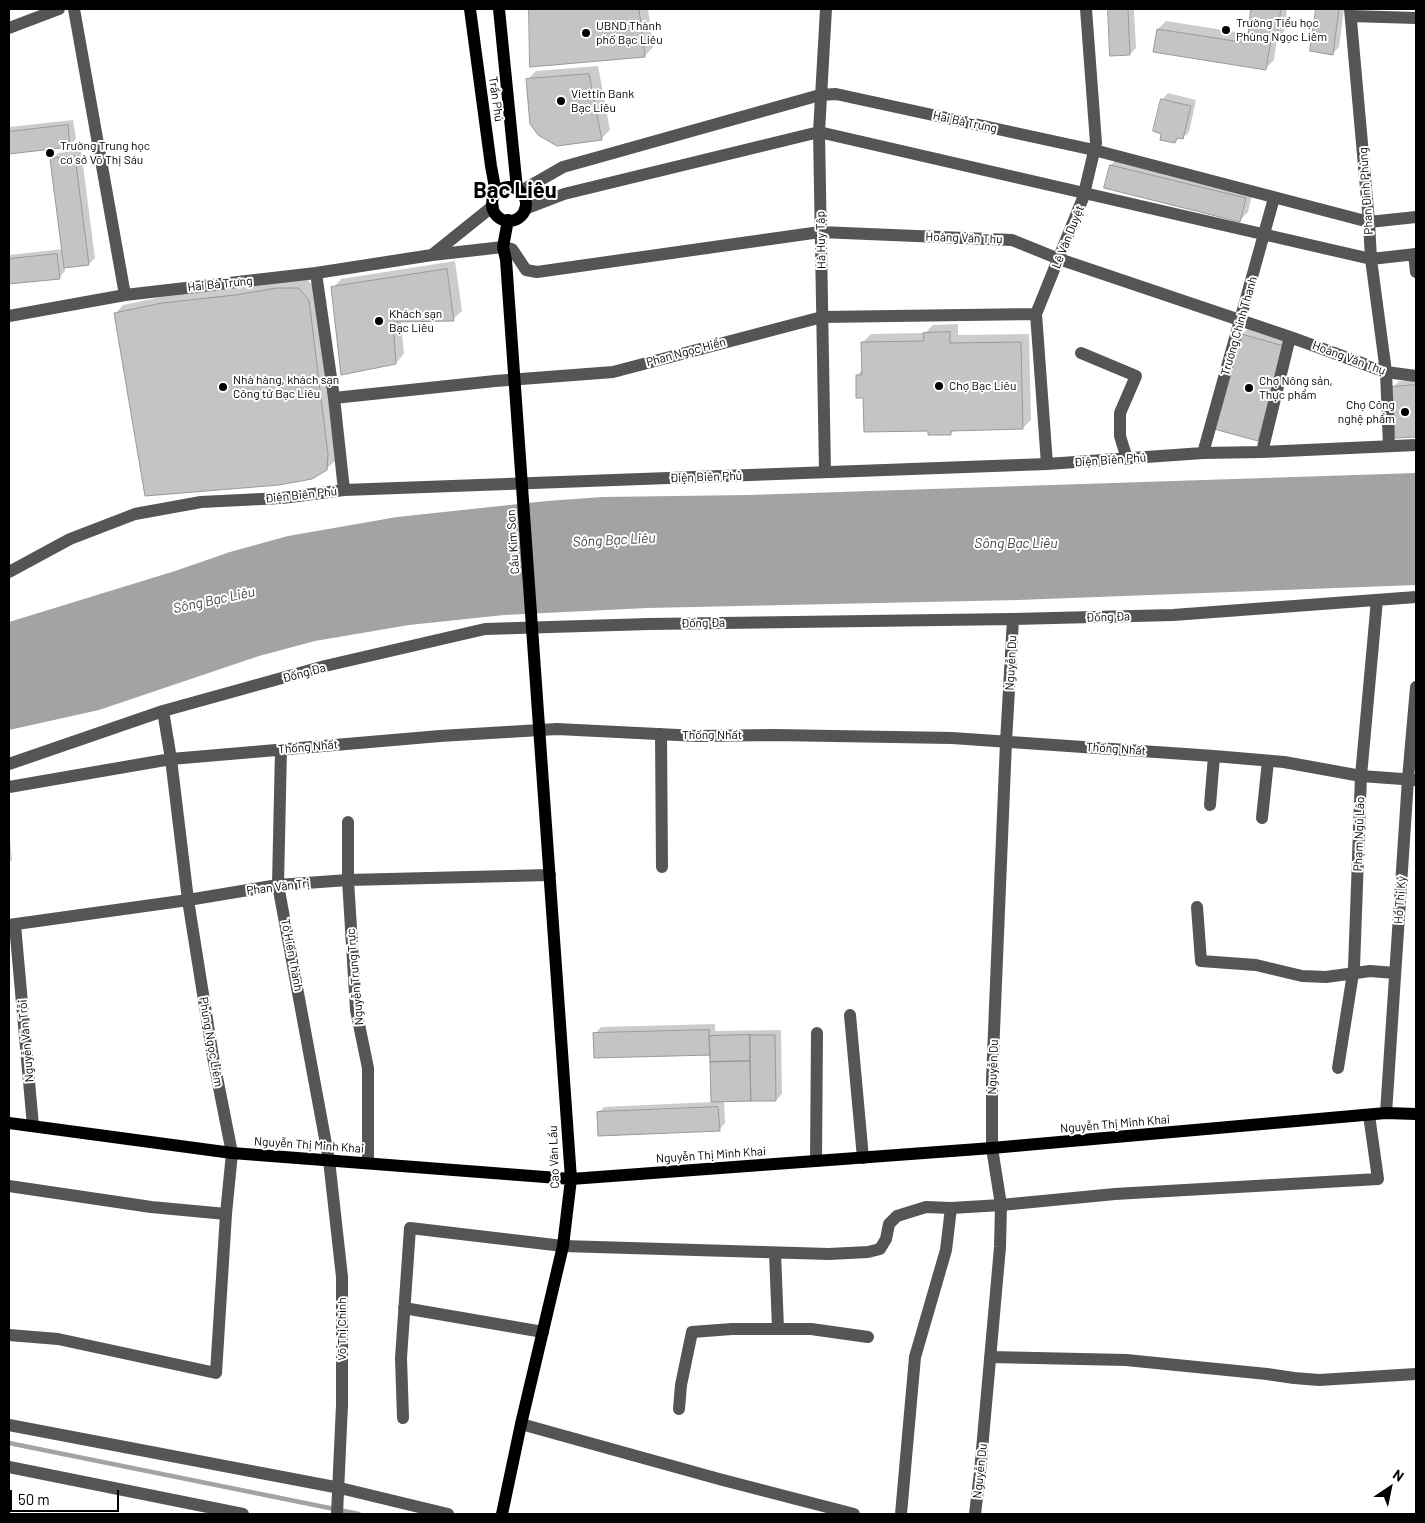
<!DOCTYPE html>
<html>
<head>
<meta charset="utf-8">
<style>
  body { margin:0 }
  #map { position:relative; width:1425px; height:1523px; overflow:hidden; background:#fff; font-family:Barlow,sans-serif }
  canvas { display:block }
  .frame { position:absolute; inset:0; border:10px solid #000; pointer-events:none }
  .north { position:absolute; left:1365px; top:1463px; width:50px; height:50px; -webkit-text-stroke:4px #fff; paint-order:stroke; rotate:34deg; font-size:14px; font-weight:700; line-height:20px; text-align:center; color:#000 }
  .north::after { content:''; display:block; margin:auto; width:18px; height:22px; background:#000; clip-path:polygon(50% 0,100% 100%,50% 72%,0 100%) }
  .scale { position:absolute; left:10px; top:1490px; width:109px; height:22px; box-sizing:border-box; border:2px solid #000; border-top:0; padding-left:6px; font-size:15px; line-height:18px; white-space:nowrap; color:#000; -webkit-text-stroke:4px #fff; paint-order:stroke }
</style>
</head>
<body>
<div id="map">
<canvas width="1425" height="1523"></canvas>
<div class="frame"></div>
<div class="north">N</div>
<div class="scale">50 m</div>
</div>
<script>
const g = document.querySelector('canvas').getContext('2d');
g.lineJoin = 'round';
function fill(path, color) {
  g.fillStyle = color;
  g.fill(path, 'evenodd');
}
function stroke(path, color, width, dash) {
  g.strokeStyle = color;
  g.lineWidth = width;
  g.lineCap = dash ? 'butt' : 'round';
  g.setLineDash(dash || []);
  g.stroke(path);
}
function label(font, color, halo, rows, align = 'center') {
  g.font = font + ' Barlow,sans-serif';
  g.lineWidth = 4;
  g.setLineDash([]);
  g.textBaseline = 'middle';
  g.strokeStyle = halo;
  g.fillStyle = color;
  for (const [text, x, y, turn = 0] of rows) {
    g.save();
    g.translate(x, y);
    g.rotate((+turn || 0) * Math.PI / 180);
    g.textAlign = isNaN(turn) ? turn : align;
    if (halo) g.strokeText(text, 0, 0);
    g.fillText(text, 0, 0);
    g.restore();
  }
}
fill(new Path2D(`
  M1416,473V585L1018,600L647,608L504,615L409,625L315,641L259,656L99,710L9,730V622L175,571L230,552L288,536L397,517L547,501L602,497L749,495Z`), '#a3a3a3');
fill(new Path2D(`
  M530,9H648L653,47L645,56L531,66Z
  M1109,9H1134L1136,48L1130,54L1111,55Z
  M1252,9H1287L1284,32L1277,38L1274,60L1265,69L1155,51L1158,29L1166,21L1248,34Z
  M1317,9H1344L1339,47L1333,53L1312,50Z
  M598,66L610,130L602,138L528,79L536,71Z
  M1168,93L1196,100L1189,132L1183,138L1180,137L1175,142L1162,100Z
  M73,120L76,139L70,145L9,152V127Z
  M81,150L95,258L89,264L65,267V271L59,278L9,283V255L63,249L52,160L58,153Z
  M1119,157L1253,190L1248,212L1240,220L1111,165Z
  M455,261L462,311L453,319L401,321L404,354L396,363L333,288L341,279Z
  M286,280H308L317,291L335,461L326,469L115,314L123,305L171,295L245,288Z
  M958,324V335L1029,334L1031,420L1023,428L955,429L950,434L929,430L864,397L857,375L863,369V342L871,334L925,333L933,325Z
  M1251,326L1292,338L1266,432L1257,440L1242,334Z
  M1416,380V436L1396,437L1393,387L1399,381Z
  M9,830L12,860L9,862Z
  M715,1024V1031L781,1030L782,1094L776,1100H724L725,1123L719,1130L598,1113L604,1107L712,1102L711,1054L595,1034L601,1027Z`), '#0003');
stroke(new Path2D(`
  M9,1443L359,1514`), '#a3a3a3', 4.5);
const building = new Path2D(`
  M529,9H639L645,57L530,67Z
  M1108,9H1128L1130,55L1110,56Z
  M1251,9H1281L1276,41L1271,40L1266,70L1153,52L1157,29L1247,43Z
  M1316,9H1339L1333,55L1310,51Z
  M589,74L602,140L557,146L538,135L530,124L526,79Z
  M1161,99L1191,106L1183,139L1177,138L1175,143L1160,140L1161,134L1153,131Z
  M68,125L70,147L9,154V132Z
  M75,156L89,265L64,268L50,159Z
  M1110,165L1246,198L1240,222L1104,188Z
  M57,254L60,279L9,284V259Z
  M447,269L454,321L393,322L396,364L341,375L331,287Z
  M277,288H299L309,300L328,454L327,470L312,479L279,485L145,496L114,313L162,303L235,295Z
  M950,332V343L1021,342L1023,429L951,431V435H928V431L864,432L863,398H856V375H862L861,342L924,341L923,333Z
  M1241,334L1284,346L1258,441L1214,429Z
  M1416,385V437L1395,438L1392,387Z
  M709,1030L710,1055L594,1058L593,1033Z
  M750,1035H775L776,1101H751Z
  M750,1035V1061L710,1062L709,1036Z
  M750,1061L751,1101L711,1102L710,1062Z
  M718,1107L720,1131L598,1136L597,1112Z`);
fill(building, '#c4c4c4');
stroke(building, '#999', 1);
stroke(new Path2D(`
  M74,9L125,295
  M1350,9L1369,222L1371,259L1386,372L1389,446
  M1351,16L1416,18
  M9,28L59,9
  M521,191L563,167L820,95L836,94L1094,150L1369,222L1416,217
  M525,209L564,194L819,132L1371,259L1416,254
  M1414,254L1416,272
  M432,255L493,206
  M316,273L334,398L344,490
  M9,316L125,295L316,273L432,255L503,247L512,249L526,270L537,272L820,232L1012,240L1059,259L1290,337L1386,372L1416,376
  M1081,353L1136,376L1120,413V436L1127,459
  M334,398L495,381L613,372L822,317L1036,314
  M1262,452L1290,337
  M1203,453L1274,198
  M1047,464L1036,314L1083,198L1096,143L1086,9
  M825,472L819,132L826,9
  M9,572L70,539L135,514L201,502L282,498L344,490L1047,464L1203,453L1262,452L1416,445
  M661,734L662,867
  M281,749L278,885L329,1160L342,1277V1405L337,1514
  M9,764L163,711L325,666L485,629L649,624L1013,619L1173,615L1416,597
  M9,787L171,759L440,736L557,729L698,736L774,735L952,738L1214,756L1284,762L1361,776L1416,780
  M1210,805L1214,756
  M1262,818L1268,761
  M348,822V880L356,1010L368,1068V1162
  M1197,907L1201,961L1256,965L1302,976L1326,977L1370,971L1395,973
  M9,925L188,900L278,885L348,880L550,875
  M15,925L33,1126
  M850,1015L863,1158
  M1338,1068L1354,967L1361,776L1377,600
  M1386,1113L1408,779L1416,687
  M816,1161L817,1033
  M9,1186L151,1207L226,1214
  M775,1253L778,1328
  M404,1308L543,1332
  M9,1335L58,1339L216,1373L226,1214L232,1153L213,1057L188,900L171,759L163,711
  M990,1357L1126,1360L1267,1374L1294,1378L1319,1380L1416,1374
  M679,1409L681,1385L692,1332L732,1329H811L868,1337
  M403,1418L401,1358L410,1228L563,1246L829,1254L868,1252L880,1249L886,1239L889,1224L897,1216L926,1207L951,1208L1001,1205L1115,1194L1378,1179L1369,1115
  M521,1424L719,1479L854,1514
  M9,1425L340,1488L448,1514
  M9,1467L243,1514
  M901,1514L915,1357L946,1250L951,1208
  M975,1514L980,1472L1000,1247L1001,1205L992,1148V1079L1006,742L1013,619`), '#555', 12);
stroke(new Path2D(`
  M470,9L491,166L496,193
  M499,9L517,189
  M492 204a17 17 0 1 1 34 0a17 17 0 1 1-34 0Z
  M9,1123L232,1153L571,1179L992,1148L1386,1113L1416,1114
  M502,1514L521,1424L563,1246L571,1179L506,260L503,247L508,220`), '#000', 12);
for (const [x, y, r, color] of [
  [1226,30,5,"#000"],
  [586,33,5,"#000"],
  [561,101,5,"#000"],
  [50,153,5,"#000"],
  [379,321,5,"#000"],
  [939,386,5,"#000"],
  [223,387,5,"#000"],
  [1249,388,5,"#000"],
  [1405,412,5,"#000"]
]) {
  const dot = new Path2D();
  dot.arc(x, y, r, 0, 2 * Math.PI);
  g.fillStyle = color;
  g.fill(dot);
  stroke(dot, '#fff', 2);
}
label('12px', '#000', '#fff', [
  ["Trường Tiểu học",1236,23],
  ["Phùng Ngọc Liêm",1236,37],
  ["UBND Thành",596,26],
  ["phố Bạc Liêu",596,40],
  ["Viettin Bank",571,94],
  ["Bạc Liêu",571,108],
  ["Trường Trung học",60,146],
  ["cơ sở Võ Thị Sáu",60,160],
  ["Khách sạn",389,314],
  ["Bạc Liêu",389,328],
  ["Nhà hàng, khách sạn",233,380],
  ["Công tử Bạc Liêu",233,394],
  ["Chợ Nông sản,",1259,381],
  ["Thực phẩm",1259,395],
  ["Chợ Bạc Liêu",949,386],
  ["Chợ Công",1395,405,"right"],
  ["nghệ phẩm",1395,419,"right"]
], 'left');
label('12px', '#000', '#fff', [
  ["Trần Phú",496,99,82],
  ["Hai Bà Trưng",965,122,12],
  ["Phan Đình Phùng",1366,191,-94],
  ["Lê Văn Duyệt",1068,237,-68],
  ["Hoàng Văn Thụ",964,238,2],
  ["Hà Huy Tập",821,240,-91],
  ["Hai Bà Trưng",220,284,-6],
  ["Trương Chính Thanh",1239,326,-74],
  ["Phan Ngọc Hiển",686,352,-15],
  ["Hoàng Văn Thụ",1349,358,20],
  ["Điện Biên Phủ",1110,460,-4],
  ["Điện Biên Phủ",706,477,-2],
  ["Điện Biên Phủ",301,495,-6],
  ["Cầu Kim Sơn",513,542,-94],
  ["Đống Đa",1108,617,-2],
  ["Đống Đa",703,623,-1],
  ["Nguyễn Du",1011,663,-87],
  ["Đống Đa",304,673,-15],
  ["Thống Nhất",712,735],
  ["Thống Nhất",308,747,-5],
  ["Thống Nhất",1116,749,4],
  ["Phạm Ngũ Lão",1359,834,-88],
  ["Phan Văn Trị",278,887,-7],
  ["Hồ Thị Kỷ",1400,900,-86],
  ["Tô Hiến Thành",292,955,79],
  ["Nguyễn Trung Trực",355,977,-95],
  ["Nguyễn Văn Trỗi",26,1041,-95],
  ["Phùng Ngọc Liêm",211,1042,80],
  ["Nguyễn Du",993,1067,-88],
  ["Nguyễn Thị Minh Khai",1115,1124,-5],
  ["Nguyễn Thị Minh Khai",309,1145,4],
  ["Nguyễn Thị Minh Khai",711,1155,-4],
  ["Cao Văn Lầu",554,1157,-92],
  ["Võ Thị Chính",342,1329,-90],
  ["Nguyễn Du",980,1471,-84]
]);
label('italic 14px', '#444', '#fff', [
  ["Sông Bạc Liêu",614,540,-3],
  ["Sông Bạc Liêu",1016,543],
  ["Sông Bạc Liêu",214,600,-12]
]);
label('bold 22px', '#000', '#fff', [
  ["Bạc Liêu",515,191]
]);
</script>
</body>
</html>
